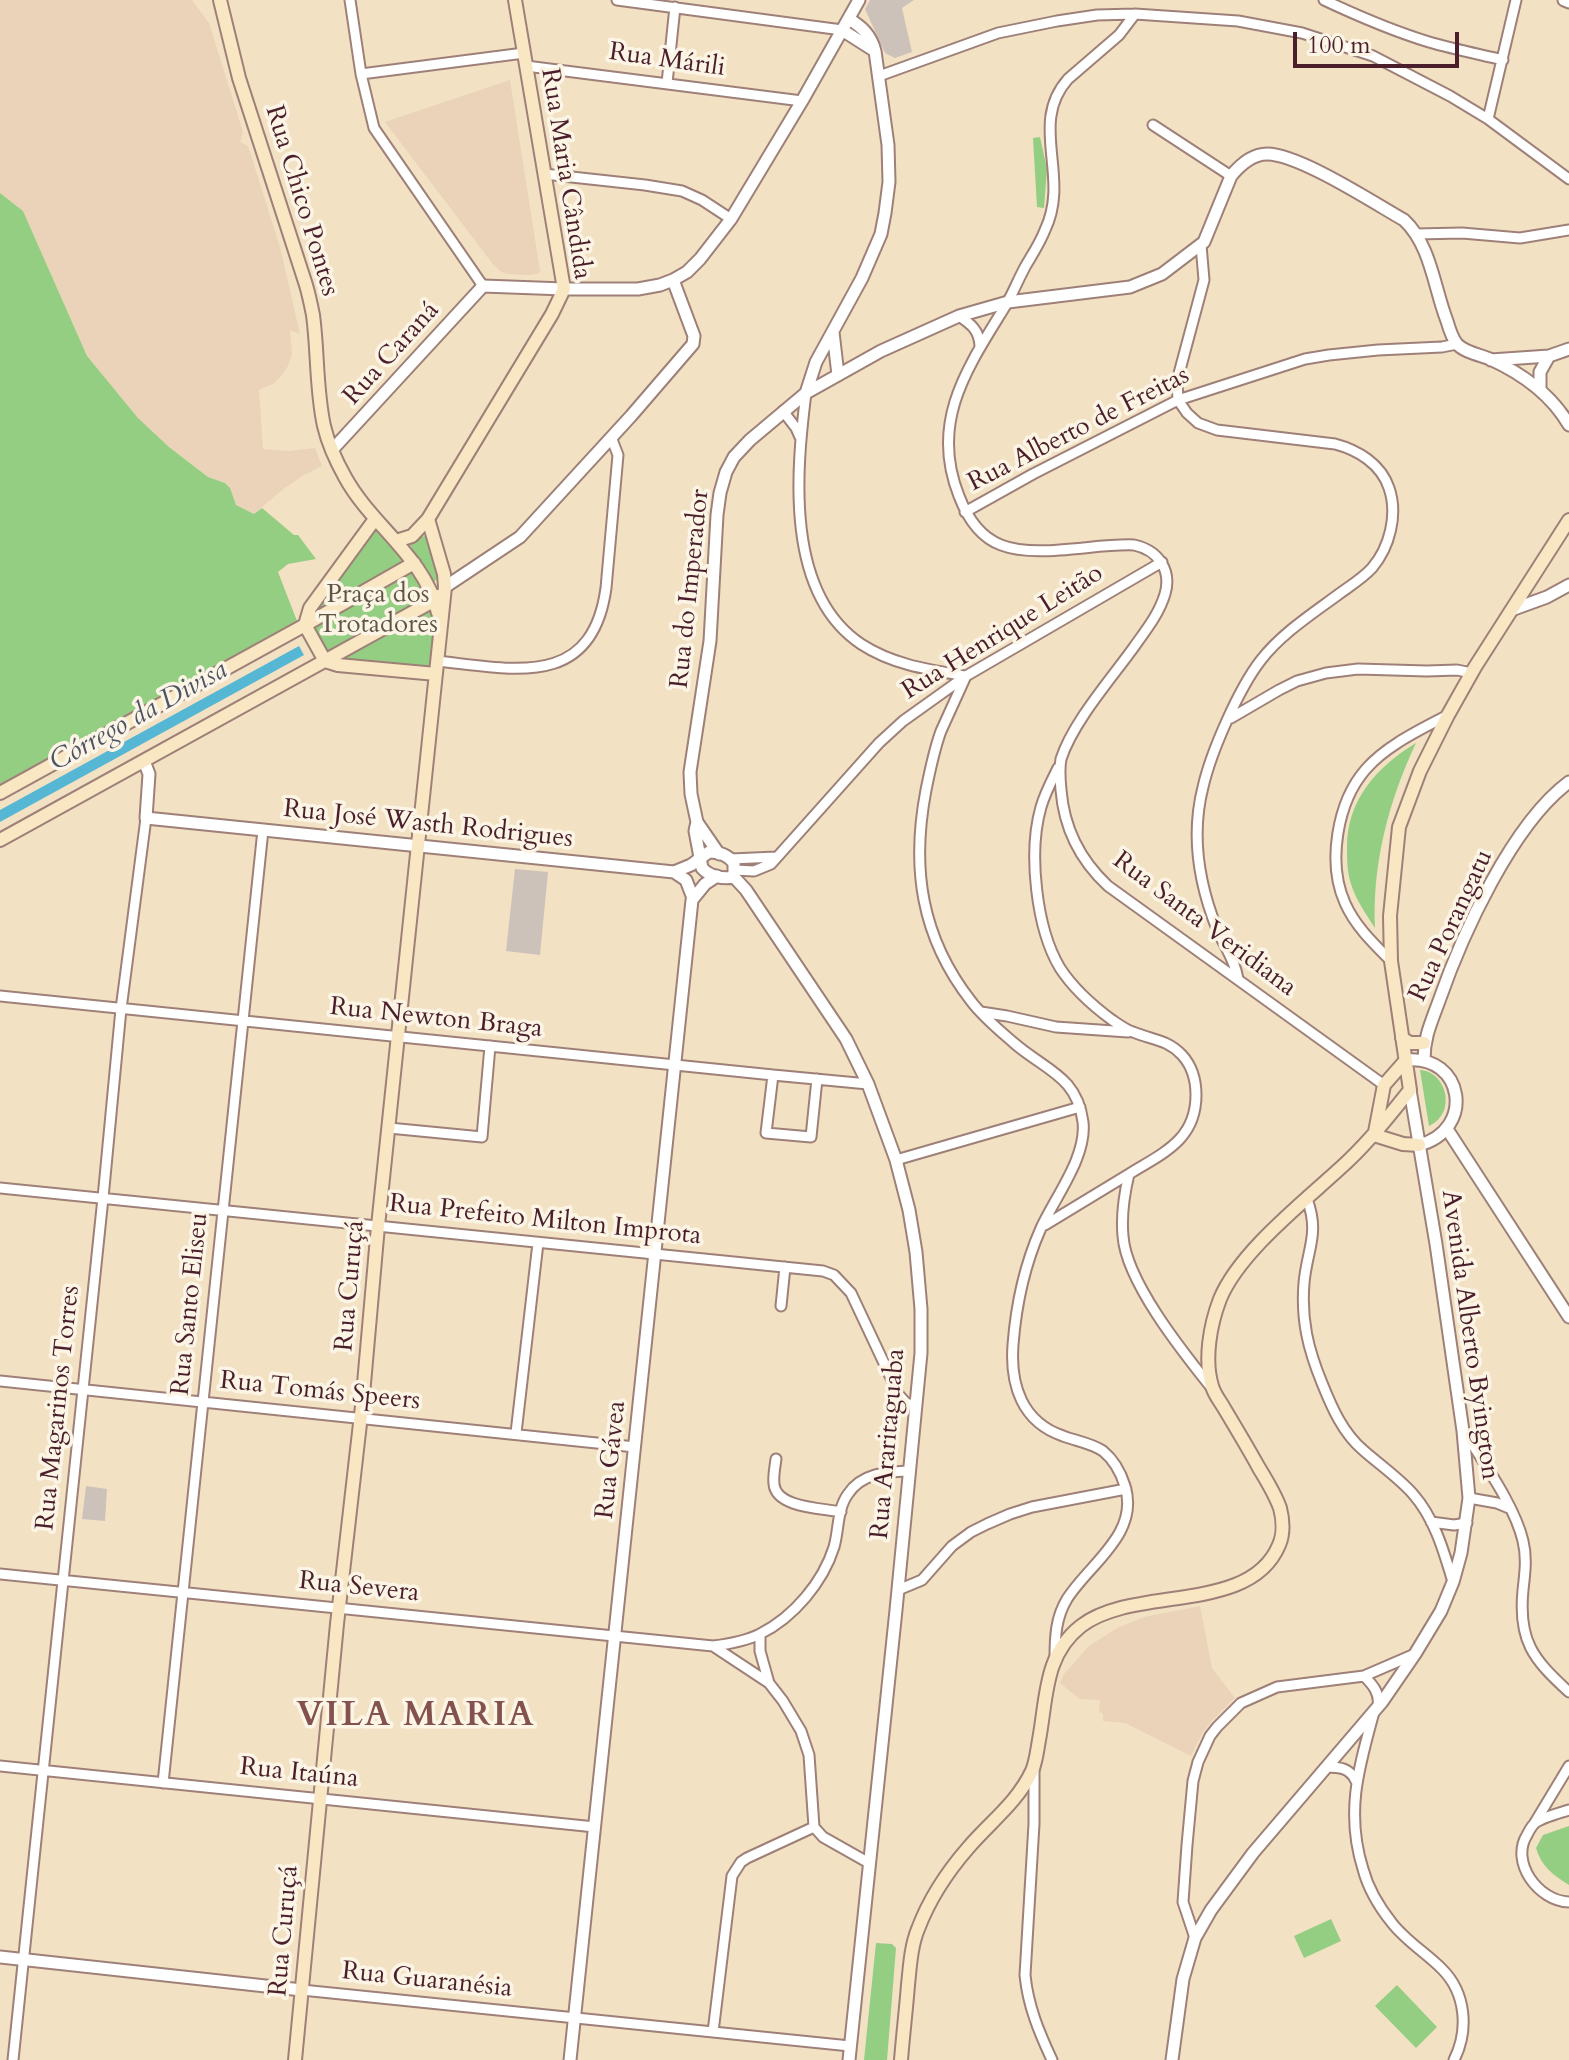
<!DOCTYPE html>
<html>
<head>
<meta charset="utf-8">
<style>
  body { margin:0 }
  #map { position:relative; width:1569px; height:2060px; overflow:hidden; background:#f3e1c4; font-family:Cardo,serif }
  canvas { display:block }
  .scale { position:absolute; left:1293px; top:32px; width:166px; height:36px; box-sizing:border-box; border:4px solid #4a1f2b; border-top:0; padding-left:10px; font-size:24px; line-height:28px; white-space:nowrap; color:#4a1f2b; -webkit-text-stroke:6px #fcf5e5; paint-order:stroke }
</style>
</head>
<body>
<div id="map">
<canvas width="1569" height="2060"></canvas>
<div class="scale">100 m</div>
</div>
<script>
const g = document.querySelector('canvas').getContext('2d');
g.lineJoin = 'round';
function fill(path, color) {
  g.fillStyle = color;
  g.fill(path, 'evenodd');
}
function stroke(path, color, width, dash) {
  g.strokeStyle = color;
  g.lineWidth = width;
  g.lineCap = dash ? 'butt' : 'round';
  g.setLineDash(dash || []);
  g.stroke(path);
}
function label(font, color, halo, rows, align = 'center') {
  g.font = font + ' Cardo,serif';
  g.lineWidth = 7;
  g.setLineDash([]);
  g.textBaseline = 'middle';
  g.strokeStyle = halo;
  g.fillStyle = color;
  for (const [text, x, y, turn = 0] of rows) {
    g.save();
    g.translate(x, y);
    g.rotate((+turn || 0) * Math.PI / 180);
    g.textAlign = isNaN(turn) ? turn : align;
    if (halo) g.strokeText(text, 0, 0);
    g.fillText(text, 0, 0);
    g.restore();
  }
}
fill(new Path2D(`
  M0,0H192L209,23L243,132L240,142L248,146L280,247L300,334L290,330L292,354L288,366L282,375L273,384L259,390L263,449L288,451L315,448L322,466L304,475L282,490L254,514L236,505L225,483L208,477L169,447L138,418L104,377L87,356L23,211L0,193Z
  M510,80L540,271L539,273L531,275L507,274L500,271L492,263L385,122Z
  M1200,1606L1212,1668L1235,1698L1211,1722L1202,1734L1191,1756L1125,1723L1103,1721V1713L1099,1712L1100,1700L1080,1699L1060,1683L1064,1674L1089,1646L1119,1627L1144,1617Z`), '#ead3b8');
fill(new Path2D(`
  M870,0H914L902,8L912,52L895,58L885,53L865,9Z
  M515,869L548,872L540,955L506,951Z
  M86,1486L107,1489L105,1521L82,1519Z`), '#ccc2b9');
fill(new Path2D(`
  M1040,137L1047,169L1044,208L1037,207L1033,138Z
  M0,193L23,211L87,356L138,418L169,447L208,477L225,483L230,488L236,505L254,514L262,508L294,535H298L316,559L288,564L278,572L297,621L0,784Z
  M376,526L399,550L422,585L435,621L430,669L336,660C321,650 310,632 313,615Z
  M425,536L429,538L439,577L434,582L410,545L419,537Z
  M1416,743C1389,800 1372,864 1375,928C1366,914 1356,900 1351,884C1347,872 1347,859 1347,847C1347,799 1378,766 1416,743Z
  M1420,1070C1446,1071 1458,1113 1429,1126Z
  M1569,1826V1885C1553,1875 1541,1866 1536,1848L1543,1835Z
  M1331,1919L1341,1941L1304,1958L1294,1936Z
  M876,1943L892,1944L896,1948L887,2060H864Z
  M1397,1985L1437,2027L1416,2048L1375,2006Z`), '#94ce82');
fill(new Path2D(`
  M299,646L304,655L0,822V810Z`), '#56b7d4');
const minor = new Path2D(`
  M350,0L361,74L374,128L483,286
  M617,0L842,30
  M1324,0C1358,16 1393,31 1429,42C1453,49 1478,54 1503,60
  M1135,14L1119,35L1068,79C1028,124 1071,176 1045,230C1040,243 1032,255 1025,267C1018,280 1013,293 1006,305C968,367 929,421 959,496C967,517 980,537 1001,545C1037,559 1096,543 1134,545C1158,550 1172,570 1165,594C1159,614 1146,630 1134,647C1111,679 1073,722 1061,759C1059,769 1060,780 1061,790C1064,828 1080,860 1108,886L1384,1085
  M526,66L802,101
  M361,74L524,53
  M879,76L998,33L1057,21L1097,15L1135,14L1238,21L1302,33L1373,56L1450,96L1488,119L1569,179
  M667,83L675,7
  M1488,119L1516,0
  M1153,125L1231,176
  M544,174L645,185L682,191L702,200L731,219
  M1416,234L1462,233L1520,238L1569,230
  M1201,245L1204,280L1177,381L1178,400L1187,413L1198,423L1217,430L1335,444C1358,450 1381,464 1389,488C1398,514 1390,547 1372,568C1363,578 1350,586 1339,594C1312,614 1281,634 1261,660C1239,688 1211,752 1203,787C1191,834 1199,884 1217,929C1224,946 1235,960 1238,979
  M959,316C971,324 979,330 980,346
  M806,393C796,472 785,593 861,644C893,665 930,670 966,676C958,694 949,713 941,731C934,750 930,770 926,790C911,868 921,937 971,1001C983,1017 999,1030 1014,1043C1045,1070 1077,1076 1083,1122C1087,1157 1055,1197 1041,1228C1025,1264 1016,1305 1013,1345C1010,1385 1022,1422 1063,1436C1076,1441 1091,1443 1103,1451C1114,1460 1121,1473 1125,1486C1140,1534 1089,1564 1067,1599C1056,1617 1055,1636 1055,1657
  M783,411L796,428L800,437
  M965,512L1033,474L1178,400L1305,359L1329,355L1378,350L1442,347L1457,344
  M437,661C513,669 592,690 606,588L618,455L611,437
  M1231,718L1279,690L1297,681L1326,673L1358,669L1427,671L1457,670L1472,673
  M1058,768C1052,780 1045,793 1041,807C1028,852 1036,928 1060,968C1073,988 1093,1006 1112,1020C1118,1024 1126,1030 1133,1032C1152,1040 1167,1039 1182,1055C1192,1066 1196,1080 1196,1095C1196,1140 1163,1153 1129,1174C1124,1195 1121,1215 1123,1236C1126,1281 1182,1351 1210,1386
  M731,859L776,857
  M735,870L754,871L771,864L879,743L903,721L966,676L1162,562
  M1391,961C1374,944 1355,926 1345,903C1327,863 1337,802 1366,769C1387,745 1420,730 1448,715
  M0,996L773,1075L868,1084
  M981,1012L1007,1016L1056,1027L1128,1032
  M773,1075L766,1133L811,1137L817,1079
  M389,1128L482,1137L490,1046
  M896,1160L1080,1107
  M0,1188L823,1271L834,1275L851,1293L899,1395L907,1404H914
  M1307,1199C1320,1234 1307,1249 1304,1283C1301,1320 1308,1349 1322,1383C1332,1408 1343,1433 1363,1450C1380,1465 1399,1478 1413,1494C1435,1519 1444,1552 1453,1582
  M1045,1225L1129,1174
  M781,1306L785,1267
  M0,1381L635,1447
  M1464,1431C1483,1462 1515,1506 1523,1541C1527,1557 1525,1573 1523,1590C1518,1641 1533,1659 1569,1692
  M516,1433L538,1243
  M776,1459C775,1467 773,1476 774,1484C776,1508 822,1508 841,1512
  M1469,1498L1497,1503L1509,1508
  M1431,1522L1454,1525L1467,1523
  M0,1574L713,1646C729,1644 746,1641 760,1634C794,1617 823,1582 834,1547C839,1530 837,1509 848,1494C862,1473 886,1472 908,1471
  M898,1590L922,1580L952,1546L971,1532L987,1524L1010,1514L1032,1507L1126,1489
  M760,1634V1651L769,1683
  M713,1646L769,1683L783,1701L801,1731L809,1755L814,1827L823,1837L869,1863
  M1364,1676C1373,1685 1380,1693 1378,1706
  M1374,1712C1359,1767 1345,1812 1363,1869C1368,1888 1380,1908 1392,1923C1406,1941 1426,1953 1442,1969C1466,1993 1469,2030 1454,2060
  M0,1766L595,1827
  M1326,1767C1340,1767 1350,1768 1356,1781
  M1034,1769V1824L1025,1975C1028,2006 1039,2032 1052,2060
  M163,1783L263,830
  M1569,1810C1560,1813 1540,1818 1534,1824C1531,1827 1529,1831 1527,1835C1510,1862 1538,1901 1569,1902
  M1534,1824L1569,1766
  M1195,1938L1183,1902L1187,1845L1193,1781L1198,1762L1210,1736L1217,1727L1241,1703L1277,1687L1364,1676L1415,1654
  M302,1990L850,2046
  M713,2032L732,1876L741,1862L747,1858L814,1827
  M13,2060L103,1198L121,1009L146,818`);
const tertiary = new Path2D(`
  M1564,0L1569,2
  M842,30L875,51
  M833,332L838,375
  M1491,360L1549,356L1569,349
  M1540,388V372L1549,356
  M806,393L816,362L862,278L881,234L885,213L889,182L888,145L875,51C871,35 862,27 849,19
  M332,450L483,286L564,289H638L660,285L673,280L687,272L700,259L731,219L802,101L859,0
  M445,587L520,537L631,416L693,344L694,336L673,280
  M1514,609L1547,597L1569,585
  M144,761L149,774L146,818L674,872L691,865L709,852C719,852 728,855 734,863V877
  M697,822L719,854
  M674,872L686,880L693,898
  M734,877C723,879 710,877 702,868L695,831L697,822L691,794L690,772L710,641L717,515L720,493L726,472L734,457L750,440L806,393L881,351L959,316L1008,302L1130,287L1162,274L1204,242L1231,176C1240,165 1252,154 1267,154C1299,154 1374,203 1404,220C1431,245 1434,288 1447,321C1449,328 1452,338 1457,344C1464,352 1480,355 1490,359C1523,374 1551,394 1569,425
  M734,877L746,890L846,1039L868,1084L896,1160L909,1210L916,1252L921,1309V1353L896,1610L849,2060
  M1406,1060C1464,1054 1476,1130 1419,1145
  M1424,1060C1424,1037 1431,1023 1439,1001C1462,935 1512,824 1569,782
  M1447,1129L1569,1317
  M0,1957L302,1990
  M570,2060L692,900L705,884L717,876
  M1172,2060L1183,1979L1195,1938L1211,1910L1253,1853L1382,1702L1415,1654L1441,1611L1453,1582L1461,1553L1469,1498L1463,1431L1436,1244L1410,1090`);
const secondary = new Path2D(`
  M220,0L239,78L306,285C309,295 311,305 313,315C318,352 316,390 324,426C328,443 336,461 345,477C371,525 425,557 438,613
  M375,519L310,608L305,625L325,661L338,665L436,674
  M396,541L412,536L428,519L552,314L564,289L515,0
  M0,793L305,625L414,563
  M0,840L435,600L438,596
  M1402,1038L1410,1043H1424
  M1375,1132L1384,1085L1406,1060
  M1374,1135L1403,1144L1419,1145
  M295,2060L337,1624L362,1406L378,1226L445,587L444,574L428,519
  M901,2060C903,2035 906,2010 908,1985C910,1966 911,1946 918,1929C929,1900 948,1871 968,1848C990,1822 1017,1803 1032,1771C1036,1762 1037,1751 1039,1740C1047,1697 1044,1655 1081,1626C1134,1585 1250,1615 1279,1545C1284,1534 1283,1519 1280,1508C1275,1494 1267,1481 1259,1468C1248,1448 1236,1428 1224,1408C1220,1401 1214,1394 1212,1386C1204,1360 1210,1325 1220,1299C1240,1250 1309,1198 1348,1161C1371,1139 1390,1115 1410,1090L1391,961L1390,916L1399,827L1420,771L1448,715L1475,667L1569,520`);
stroke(minor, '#9e8078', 13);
stroke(tertiary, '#9e8078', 15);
stroke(secondary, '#9e8078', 16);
stroke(minor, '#fff', 9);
stroke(tertiary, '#fff', 11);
stroke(secondary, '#f9e7c3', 12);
label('26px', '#4a1f2b', '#fcf5e5', [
  ["Rua Márili",667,61,8],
  ["Rua Maria Cândida",565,174,81],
  ["Rua Chico Pontes",301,201,73],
  ["Rua Caraná",392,354,-48],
  ["Rua Alberto de Freitas",1079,430,-27],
  ["Rua do Imperador",691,589,-84],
  ["Rua Henrique Leitão",1003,633,-32],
  ["Rua José Wasth Rodrigues",428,825,6],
  ["Rua Santa Veridiana",1204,925,37],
  ["Rua Porangatu",1452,926,-65],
  ["Rua Newton Braga",436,1019,6],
  ["Rua Prefeito Milton Improta",545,1221,6],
  ["Rua Curuçá",351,1286,-85],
  ["Rua Santo Eliseu",191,1304,-84],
  ["Avenida Alberto Byington",1469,1335,82],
  ["Rua Tomás Speers",320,1392,6],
  ["Rua Magarinos Torres",59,1408,-84],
  ["Rua Araritaguaba",889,1444,-85],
  ["Rua Gávea",612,1460,-84],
  ["Rua Severa",359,1588,6],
  ["Rua Itaúna",299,1774,6],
  ["Rua Curuçá",285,1931,-85],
  ["Rua Guaranésia",427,1981,6]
]);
label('26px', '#605445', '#fcf5e5', [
  ["Praça dos",378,596],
  ["Trotadores",378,626]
]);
label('italic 28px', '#4e5466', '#fcf5e5', [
  ["Córrego da Divisa",139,717,-29]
]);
g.letterSpacing = '2px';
label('bold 34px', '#83524e', '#fcf5e5', [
  ["VILA MARIA",416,1717]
]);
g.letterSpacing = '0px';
</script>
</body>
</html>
